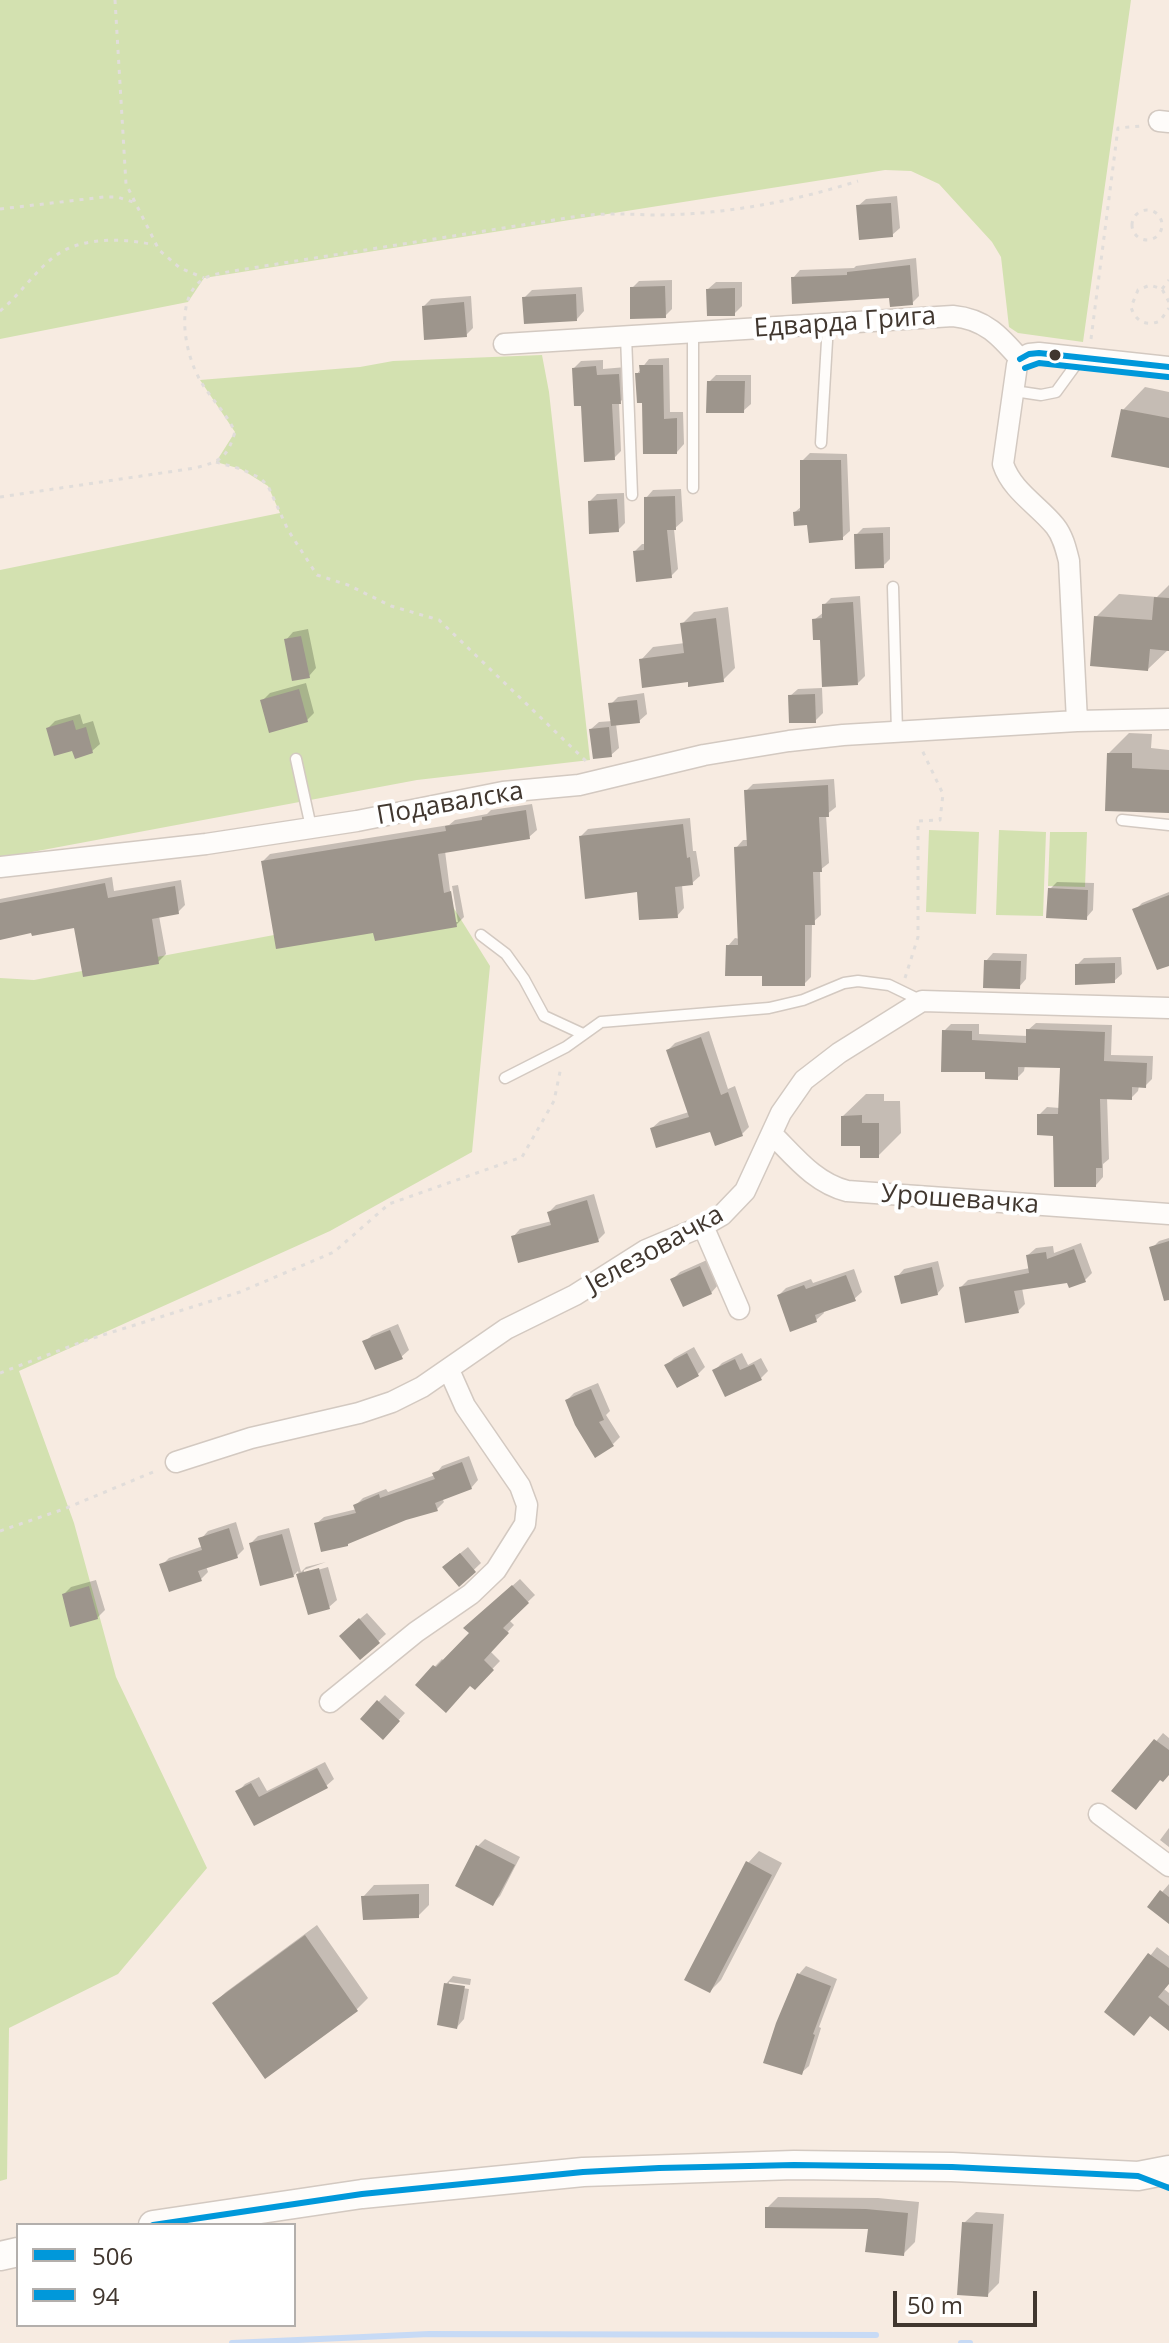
<!DOCTYPE html>
<html>
<head>
<meta charset="utf-8">
<style>
  body { margin:0 }
  #map { position:relative; width:1169px; height:2343px; overflow:hidden; background:#f7ebe1; font-family:"Open Sans",sans-serif }
  canvas { display:block }
  .legend { position:absolute; left:16px; top:2223px; width:280px; height:104px; box-sizing:border-box; background:#fff; border:2px solid #b3afac; margin:0; padding:10px 14px; list-style:none; font-size:24px; color:#41372f }
  .legend li { display:flex; align-items:center; gap:16px; height:40px }
  .legend b { width:40px; border:2px solid #b3afac }
  .scale { position:absolute; left:893px; top:2291px; width:144px; height:36px; box-sizing:border-box; border:4px solid #41372f; border-top:0; padding-left:10px; font-size:24px; line-height:28px; white-space:nowrap; color:#41372f; -webkit-text-stroke:6px #fff; paint-order:stroke }
</style>
</head>
<body>
<div id="map">
<canvas width="1169" height="2343"></canvas>
<ul class="legend">
<li><b style="height:10px;background:#0098da"></b>506</li>
<li><b style="height:10px;background:#0098da"></b>94</li>
</ul>
<div class="scale">50 m</div>
</div>
<script>
const g = document.querySelector('canvas').getContext('2d');
g.lineJoin = 'round';
function fill(path, color) {
  g.fillStyle = color;
  g.fill(path, 'evenodd');
}
function stroke(path, color, width, dash) {
  g.strokeStyle = color;
  g.lineWidth = width;
  g.lineCap = dash ? 'butt' : 'round';
  g.setLineDash(dash || []);
  g.stroke(path);
}
function label(font, color, halo, rows, align = 'center') {
  g.font = font + ' "Open Sans",sans-serif';
  g.lineWidth = 8;
  g.setLineDash([]);
  g.textBaseline = 'middle';
  g.strokeStyle = halo;
  g.fillStyle = color;
  for (const [text, x, y, turn = 0] of rows) {
    g.save();
    g.translate(x, y);
    g.rotate((+turn || 0) * Math.PI / 180);
    g.textAlign = isNaN(turn) ? turn : align;
    if (halo) g.strokeText(text, 0, 0);
    g.fillText(text, 0, 0);
    g.restore();
  }
}
fill(new Path2D(`
  M0,0H1131L1083,342L1018,333L1009,327L1001,257L992,242L939,184L911,171L885,170L204,278L188,302L0,339Z
  M542,355L549,392L590,760L417,780L0,858V570L280,513L268,486L241,469L216,462L235,432L200,380L360,367L393,361Z
  M929,830L979,832L976,914L926,912Z
  M999,830L1046,832L1043,916L996,915Z
  M1050,832H1087L1085,887L1048,886Z
  M450,902L490,966L472,1152L330,1231L19,1371L74,1523L116,1677L207,1868L118,1974L9,2028L7,2179L0,2181V978L34,980Z`), '#d3e1b0');
fill(new Path2D(`
  M897,196L900,228L892,235L858,206L866,199Z
  M916,258L919,296L912,303L891,296L793,278L800,270L854,268L856,266Z
  M672,280V309L665,316L632,288L639,281Z
  M716,282H742V306L734,314L708,289Z
  M582,287L584,311L577,319L524,298L532,290Z
  M471,296L473,328L466,335L424,306L431,299Z
  M669,358L670,412H683L684,444L677,452L644,401L637,374L649,359Z
  M603,360V369L626,367L627,395L619,403L621,451L614,458L583,404L574,368L581,361Z
  M716,375H751V404L743,411L709,382Z
  M1145,387L1169,392V466L1123,410Z
  M810,453L847,454L850,531L842,538L809,523L795,512L802,506V461Z
  M681,489L683,521L674,529L678,569L671,576L635,551L642,544H646V498L653,490Z
  M624,493L625,523L618,530L590,501L597,494Z
  M890,527V559L883,566L856,535L863,528Z
  M1169,585V649L1148,669L1096,617L1119,594L1157,597Z
  M860,596L865,676L858,683L821,638L814,620L824,612V605L831,598Z
  M728,607L735,668L723,680H689L641,660L653,647L685,643L682,624L694,612Z
  M308,629L316,668L309,676L286,640L293,632Z
  M306,683L314,713L307,720L262,701L270,693Z
  M822,688L823,713L815,721L790,696L798,689Z
  M644,693L647,714L639,721L616,724L619,748L611,755L591,729L599,722L613,721L611,704L618,697Z
  M80,714L83,724L93,721L100,744L92,751L73,748L48,728L55,721Z
  M1129,733L1152,734L1151,748L1169,750V812L1109,753Z
  M834,779L836,807L826,815L829,863L820,870L821,915L812,923L811,977L804,984L764,974L728,946L735,938L740,939L736,848L743,840H748L746,791L753,784Z
  M532,804L537,830L529,837L445,851L454,922H458L452,886L458,885L464,917L456,925L263,861L270,854L449,825L455,820L487,814L491,810Z
  M690,818L693,851H696L700,876L692,883L682,885L684,908L677,916L639,890L581,836L588,829Z
  M112,877L114,891L181,880L185,905L178,912L159,916L166,954L158,962L76,926L33,931L0,938V899Z
  M1057,882L1094,883L1093,910L1086,918L1050,889Z
  M1169,892V963L1135,910L1142,903Z
  M993,953L1027,954L1026,979L1019,987L986,961Z
  M1121,957L1122,974L1114,981L1077,965L1084,958Z
  M1036,1023L1112,1025L1111,1055L1153,1056L1152,1079L1145,1086H1139L1138,1091L1131,1098L1107,1097L1109,1159L1103,1164V1177L1096,1185L1039,1115L1047,1107L1060,1108L1062,1066L1025,1065L1024,1071L1017,1078L988,1070L944,1031L951,1024H979V1034L1028,1036V1030Z
  M709,1031L728,1089L735,1086L749,1127L742,1134L711,1129L652,1128L660,1121L689,1112L668,1050L675,1043Z
  M866,1094H884V1101H900L901,1133L878,1156L862,1144L843,1116Z
  M594,1194L605,1233L598,1240L513,1237L520,1229L552,1221L549,1212L556,1205Z
  M1169,1238V1271L1152,1248L1159,1241Z
  M1081,1243L1092,1273L1085,1280L1022,1288L1025,1304L1018,1311L961,1287L968,1280L1030,1268L1028,1255L1036,1248L1053,1246L1054,1253Z
  M707,1260L718,1285L711,1293L673,1279L680,1272Z
  M938,1261L944,1286L937,1294L897,1277L904,1269Z
  M854,1269L862,1292L854,1299L823,1310L824,1313L816,1320L779,1295L786,1288L811,1279L813,1283Z
  M398,1324L409,1350L401,1357L365,1342L372,1335Z
  M694,1347L705,1367L698,1374L667,1365L674,1358Z
  M742,1353L748,1365L761,1358L768,1371L761,1378L715,1370L722,1363Z
  M598,1383L610,1411L606,1415L620,1437L613,1444L567,1400L574,1393Z
  M469,1456L478,1480L471,1488L442,1498L444,1502L437,1509L316,1524L324,1517L357,1509L355,1506L363,1498L386,1489L388,1492L435,1475L442,1466Z
  M236,1522L244,1549L237,1556L206,1566L208,1572L201,1579L162,1565L169,1558L203,1546L201,1539L208,1531Z
  M289,1528L301,1572L306,1567L326,1562L304,1570V1574L328,1567L337,1600L329,1607L309,1613L298,1571L293,1576L251,1543L258,1536Z
  M468,1547L481,1563L459,1584L452,1560Z
  M520,1579L535,1595L509,1620L514,1625L490,1651L500,1661L475,1687L471,1684L417,1685L442,1659L444,1661L472,1633L473,1621Z
  M96,1580L105,1610L97,1618L64,1594L71,1587Z
  M367,1613L386,1634L360,1658L348,1629Z
  M385,1695L405,1713L383,1737L362,1719Z
  M1163,1733L1169,1738V1773L1134,1768Z
  M325,1762L334,1779L326,1786L255,1823L238,1792L245,1784L259,1777L267,1791Z
  M1169,1828V1847L1160,1840Z
  M485,1839L520,1857L500,1896L493,1903L478,1846Z
  M759,1851L782,1863L721,1980L710,1991L748,1863Z
  M429,1884V1905L418,1916L363,1897L374,1885Z
  M1169,1884V1921L1150,1906Z
  M317,1925L368,1998L357,2009L214,2003L226,1992Z
  M1157,1947L1169,1956V1983L1164,1989L1169,1993V2028L1151,2014L1107,2012Z
  M806,1966L837,1979L819,2027L821,2028L809,2066L801,2073L799,1974Z
  M453,1976L471,1979L470,1985L449,1982V1986L469,1989L464,2019L457,2027L446,1984Z
  M778,2197L878,2198L919,2202L915,2242L903,2254L870,2227L767,2208Z
  M976,2212L1004,2214L999,2283L987,2295L964,2223Z`), '#0003');
stroke(new Path2D(`
  M232,2343L429,2334L876,2335
  M961,2343H970`), '#c7daf5', 6);
fill(new Path2D(`
  M891,203L893,237L859,240L856,205Z
  M910,265L913,305L890,307L889,298L792,304L791,277L847,275V272Z
  M665,286L666,318L630,319V287Z
  M735,288V316H707L706,289Z
  M576,294L577,321L524,324L522,297Z
  M464,302L467,337L424,340L422,306Z
  M639,365H663L664,419L677,418V454H643L642,403H637L635,373H640Z
  M596,366L597,375L619,374L621,404H612L615,460L584,462L581,406H574L572,368Z
  M707,381H745L744,413H706Z
  M1121,409L1169,418V468L1111,457Z
  M800,460H841L843,540L809,543L807,525L794,526L793,512L800,511Z
  M675,496L676,530H667L672,578L636,582L633,551L644,550V497Z
  M617,499L619,532L589,534L588,501Z
  M883,533L884,568L855,569L854,534Z
  M1154,597L1169,598V651L1150,649L1148,671L1090,666L1094,616L1152,620Z
  M853,602L858,685L822,687L820,640H813L812,619L822,618V604Z
  M716,618L724,682L688,687V682L642,688L639,659L684,653L680,623Z
  M301,636L310,678L292,681L284,639Z
  M299,689L308,722L269,733L260,700Z
  M815,694L816,723H789L788,695Z
  M637,700L640,723L611,726L608,703Z
  M73,720L76,730L86,727L93,753L75,759L72,751L54,756L46,728Z
  M609,727L612,757L593,759L589,729Z
  M1107,753H1132V768L1169,770V813L1105,811Z
  M828,785L829,817H819L822,872H813L815,925H805V986H762V976H725L726,945H738L734,847L747,846L744,790Z
  M526,810L530,839L438,854L444,893L451,891L457,927L375,941L373,933L276,949L261,861L446,831L445,826L482,820V817Z
  M683,824L687,858L690,857L693,885L675,887L678,918L639,920L637,892L585,899L579,836Z
  M105,883L108,898L175,886L179,914L152,919L159,964L83,977L74,928L32,936L31,933L0,940V903Z
  M1048,888L1088,890L1087,920L1046,918Z
  M1169,895V966L1157,970L1132,909Z
  M984,960L1021,961L1020,989L983,988Z
  M1115,963V983L1075,985V964Z
  M1026,1029L1105,1032L1104,1061L1147,1063L1146,1088L1132,1087V1100L1100,1099L1102,1168H1096V1187H1054L1053,1136L1037,1135V1114H1058L1060,1068L1018,1067V1080L985,1079V1072H941L942,1030L972,1031V1040L1026,1043Z
  M701,1037L721,1095L728,1092L743,1136L715,1146L710,1132L656,1148L650,1128L689,1117L666,1050Z
  M862,1115V1123H879V1158H860V1146H841V1116Z
  M587,1200L599,1242L518,1263L511,1236L551,1225L547,1212Z
  M1169,1241V1300L1164,1301L1149,1247Z
  M1074,1249L1086,1282L1069,1288L1067,1283L1014,1291L1019,1313L965,1323L959,1287L1029,1273L1026,1255L1046,1252L1047,1259Z
  M700,1266L712,1294L683,1307L670,1279Z
  M932,1267L938,1295L901,1304L894,1276Z
  M846,1275L856,1301L815,1315L817,1322L790,1332L777,1295L804,1285L806,1289Z
  M390,1330L403,1359L375,1370L362,1341Z
  M687,1353L699,1376L677,1388L664,1365Z
  M735,1359L740,1370L754,1364L762,1380L725,1397L712,1370Z
  M591,1389L604,1420L599,1422L614,1446L595,1458L575,1425L565,1400Z
  M462,1462L472,1489L435,1503L438,1511L406,1520L348,1544V1546L321,1552L314,1523L356,1513L353,1505L379,1494L380,1498L435,1479L432,1473Z
  M229,1528L238,1558L198,1571L202,1581L169,1592L159,1564L202,1550L198,1538Z
  M282,1534L294,1577L260,1586L249,1543Z
  M460,1553L476,1572L459,1587L442,1567Z
  M319,1568L330,1609L308,1615L296,1574Z
  M512,1585L529,1603L503,1628L509,1633L484,1660L494,1670L475,1690L470,1686L446,1713L415,1685L433,1665L436,1667L469,1633L463,1628Z
  M89,1586L98,1619L70,1627L62,1594Z
  M359,1618L380,1643L360,1660L339,1636Z
  M377,1700L400,1721L383,1740L360,1719Z
  M1154,1739L1169,1750V1775L1163,1782L1160,1780L1136,1810L1111,1791Z
  M317,1768L328,1788L254,1826L235,1791L251,1783L259,1797Z
  M476,1845L515,1865L493,1906L455,1886Z
  M746,1861L772,1875L710,1993L684,1980Z
  M1160,1890L1169,1897V1924L1147,1907Z
  M419,1894V1918L363,1920L361,1896Z
  M305,1935L358,2011L265,2079L212,2003Z
  M1148,1953L1169,1968V1984L1158,1997L1169,2006V2031L1150,2016L1134,2036L1104,2012Z
  M797,1973L831,1986L813,2034L815,2035L802,2075L763,2063L776,2023Z
  M444,1983L465,1986L457,2029L437,2025Z
  M765,2207L866,2209L908,2213L904,2256L865,2252L868,2229L765,2228Z
  M962,2222L993,2224L988,2297L957,2295Z`), '#9d958c');
const lane = new Path2D(`
  M626,336L632,495
  M1014,391L1041,395L1056,392L1080,359
  M821,443L828,324
  M693,488V332
  M893,587L897,732
  M296,759L311,827
  M1122,820L1169,825
  M481,935L506,954L524,979L544,1016L583,1034
  M505,1078L566,1047L601,1022L769,1008L803,1000L844,983L858,981L889,985L922,1001`);
const street = new Path2D(`
  M1159,121L1169,122
  M504,344L953,316C985,319 1000,336 1020,359
  M1020,359L1017,365L1003,464C1012,491 1038,505 1055,526C1063,536 1066,549 1069,561L1077,721
  M1020,359L1029,354L1039,353L1169,367
  M0,867L206,844L357,821L503,792L579,785L704,755L789,741L843,735L1077,721L1169,719
  M772,1134C795,1157 815,1183 847,1191L1169,1214
  M703,1226L739,1309
  M176,1462L251,1438L359,1413L392,1402L422,1387L506,1329L575,1295L646,1250L703,1226L722,1215L745,1191L781,1113L804,1080L839,1053L922,1001L1169,1008
  M330,1702L416,1632L471,1594L496,1570L525,1524L527,1505L520,1486L465,1406L449,1370
  M1099,1814L1169,1866`);
const secondary = new Path2D(`
  M153,2225L362,2194L583,2172L794,2165L952,2167L1138,2176L1169,2170
  M0,2256L18,2252`);
stroke(lane, '#d3c9c1', 13);
stroke(street, '#d3c9c1', 23);
stroke(secondary, '#d3c9c1', 31);
stroke(new Path2D(`
  M115,0L126,184L159,250L180,268L204,278
  M0,209L104,197H117L133,202
  M1132 225a15 15 0 1 1 30 0a15 15 0 1 1-30 0Z
  M1162,289L1169,280
  M1169,302L1162,289L1150,285L1138,290L1131,307C1135,321 1146,327 1160,321L1169,308
  M0,311C21,294 36,269 58,254C83,237 126,238 154,245
  M1091,339L1118,128L1141,126
  M216,462L241,469L260,478L268,486L288,530L317,575L348,585L391,606L439,620L587,762
  M0,497L195,468C221,461 227,458 235,432C226,412 210,398 200,380C185,354 174,300 202,280C210,274 223,273 233,271L579,216C605,213 627,214 652,215C722,215 792,202 858,181
  M905,978L918,937V821L940,820L943,794L922,750
  M0,1373L87,1340L240,1292L334,1252L389,1204L522,1157L554,1101L561,1067
  M0,1531L64,1509L158,1470`), '#e1ddda', 3, [4, 6]);
stroke(lane, '#fefcfa', 10);
stroke(street, '#fefcfa', 20);
stroke(secondary, '#fefcfa', 28);
stroke(new Path2D(`
  M1020,359L1029,354L1039,353L1169,367
  M153,2225L362,2194L583,2172L659,2168L794,2165L952,2167L1138,2176L1169,2188`), '#0098da', 6);
stroke(new Path2D(`
  M1025,368L1039,363L1168,377`), '#0098da', 6);
for (const [x, y, r, color] of [
  [1055,355,7,"#41372f"]
]) {
  const dot = new Path2D();
  dot.arc(x, y, r, 0, 2 * Math.PI);
  g.fillStyle = color;
  g.fill(dot);
  stroke(dot, '#fff', 3);
}
label('26px', '#41372f', '#fff', [
  ["Едварда Грига",845,323,-4],
  ["Подавалска",450,804,-10],
  ["Урошевачка",960,1200,4],
  ["Јелезовачка",655,1250,-29]
]);
</script>
</body>
</html>
